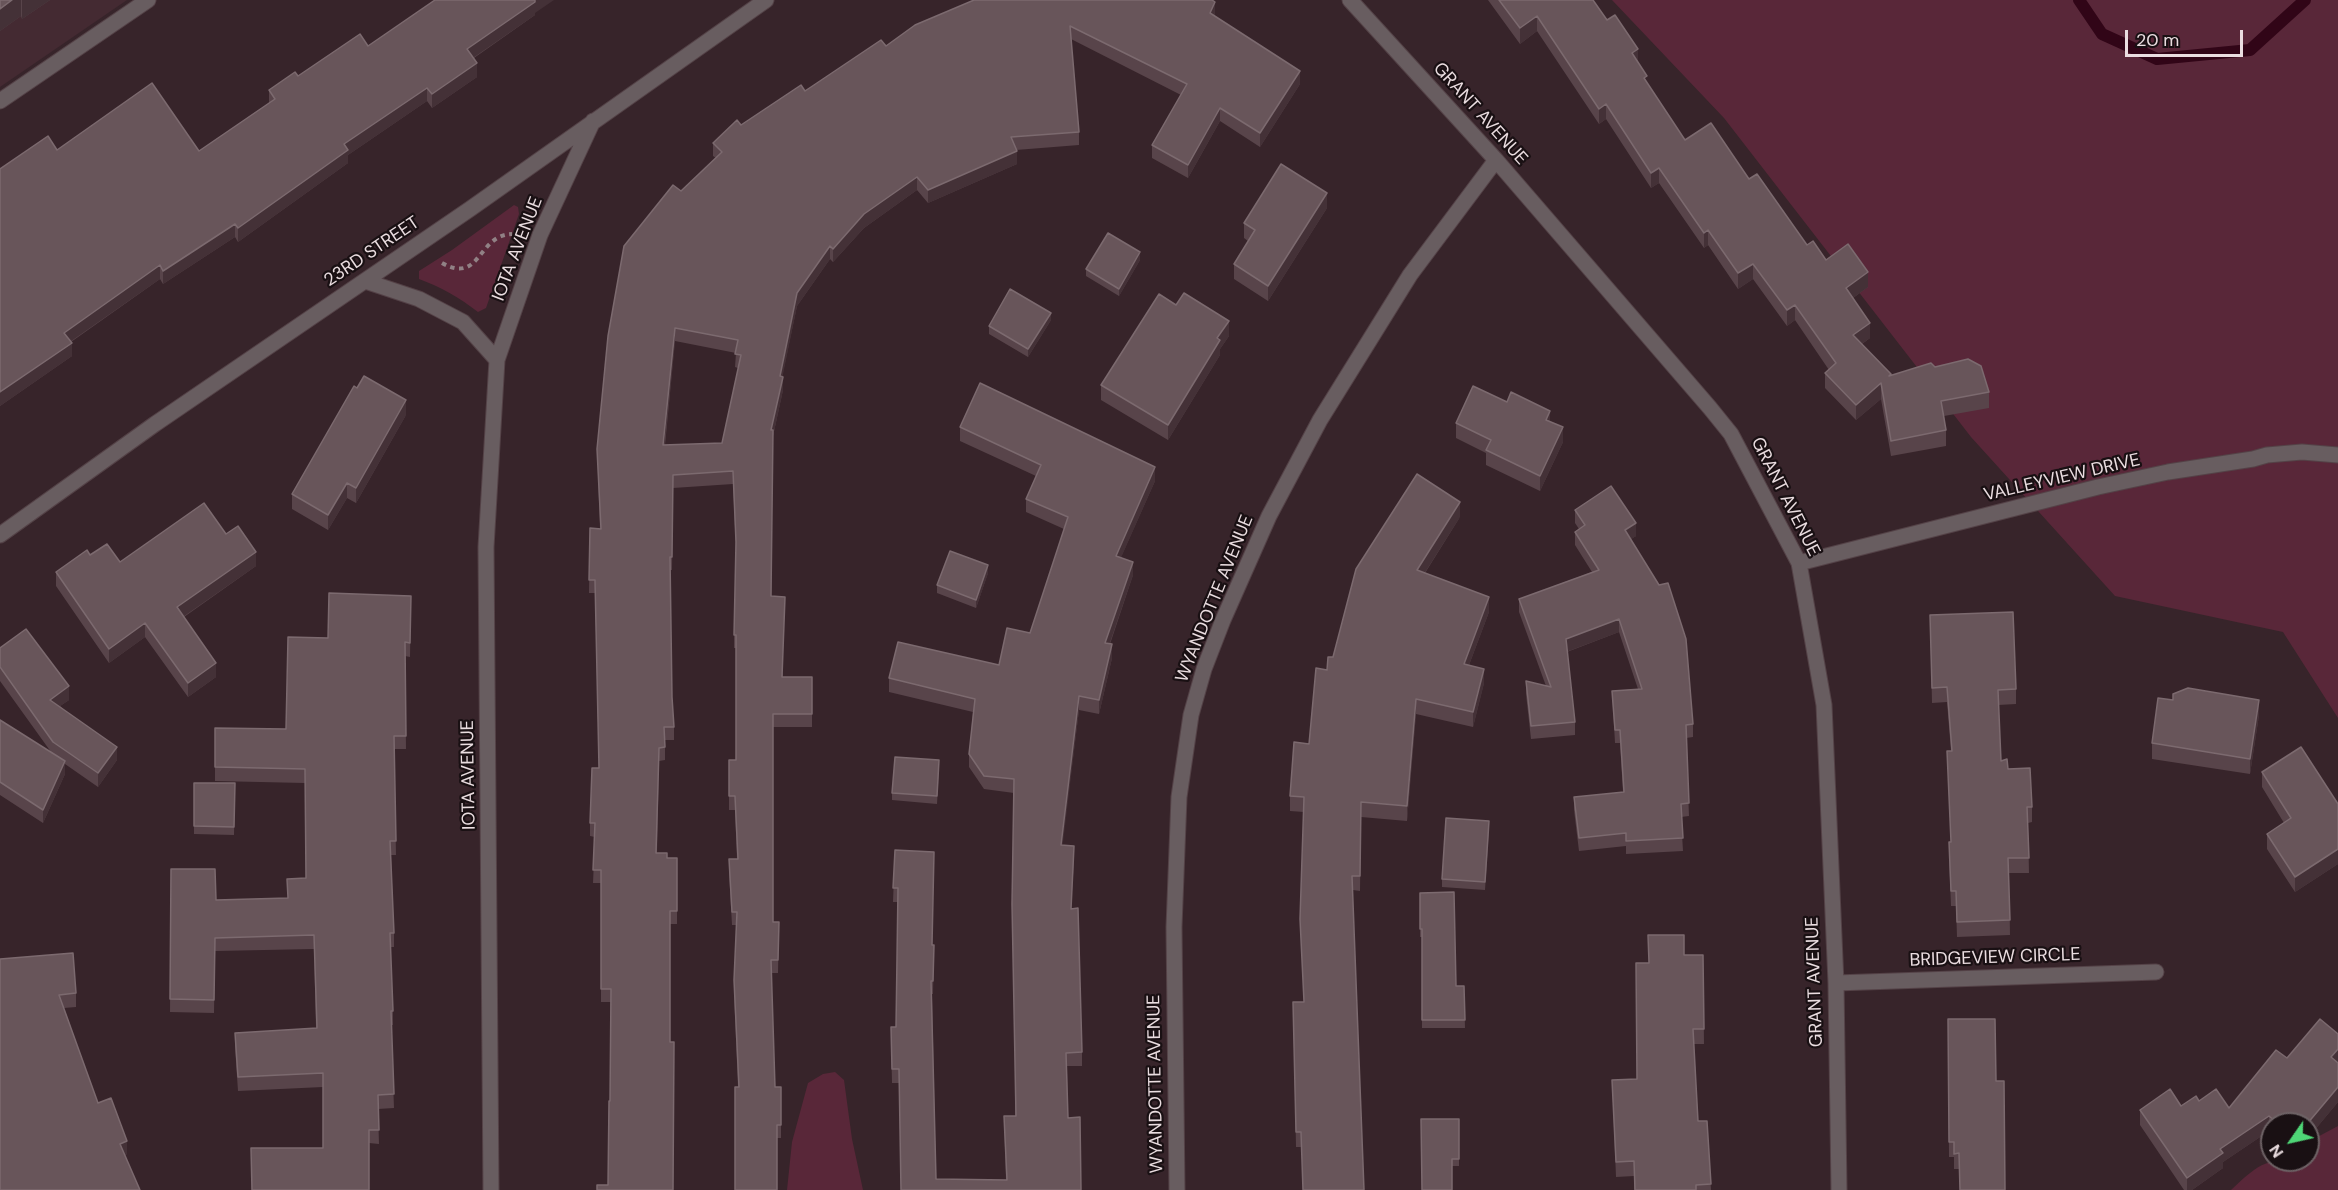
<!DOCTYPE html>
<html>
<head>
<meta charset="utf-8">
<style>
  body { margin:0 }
  #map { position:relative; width:2338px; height:1190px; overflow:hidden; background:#37242a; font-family:"DM Sans",sans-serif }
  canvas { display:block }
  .north { position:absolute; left:2260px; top:1112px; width:60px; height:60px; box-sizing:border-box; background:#191013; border:2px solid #6d6265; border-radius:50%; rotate:236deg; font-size:16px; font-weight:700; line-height:24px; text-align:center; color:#eadde0 }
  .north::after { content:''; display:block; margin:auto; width:21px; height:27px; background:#4ed676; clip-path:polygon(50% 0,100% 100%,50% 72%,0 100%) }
  .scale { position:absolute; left:2125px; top:30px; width:118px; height:27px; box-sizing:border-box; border:3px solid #eadde0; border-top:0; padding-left:8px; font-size:18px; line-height:21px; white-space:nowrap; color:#eadde0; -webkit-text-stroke:4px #191013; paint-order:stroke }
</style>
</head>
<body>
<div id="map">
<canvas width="2338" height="1190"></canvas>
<div class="north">N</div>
<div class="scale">20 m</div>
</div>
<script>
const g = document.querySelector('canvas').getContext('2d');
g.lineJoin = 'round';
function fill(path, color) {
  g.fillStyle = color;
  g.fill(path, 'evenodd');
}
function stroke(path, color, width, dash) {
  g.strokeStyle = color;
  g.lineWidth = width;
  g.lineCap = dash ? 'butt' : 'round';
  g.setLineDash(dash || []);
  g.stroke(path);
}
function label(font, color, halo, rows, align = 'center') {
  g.font = font + ' "DM Sans",sans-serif';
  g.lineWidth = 4.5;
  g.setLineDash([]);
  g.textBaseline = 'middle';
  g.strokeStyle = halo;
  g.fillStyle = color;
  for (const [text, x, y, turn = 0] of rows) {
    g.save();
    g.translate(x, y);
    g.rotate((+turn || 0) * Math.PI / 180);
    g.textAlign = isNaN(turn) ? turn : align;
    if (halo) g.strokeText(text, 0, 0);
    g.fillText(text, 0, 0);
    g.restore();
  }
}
fill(new Path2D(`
  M0,0H127L0,87Z`), '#442a32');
fill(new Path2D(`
  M1612,0H2338V718L2283,632L2115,596L1971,437L1724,118Z
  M514,205L518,207L519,214L486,308L478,312C460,298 441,287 419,279V271L452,250Z
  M835,1072L844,1080L852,1139L863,1190H787L792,1142L808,1083L823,1074Z
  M2338,1126V1190H2231C2263,1160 2265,1160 2308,1160V1142Z`), '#592739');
stroke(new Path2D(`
  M2079,0L2102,34L2157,59L2250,50L2305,0`), '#310517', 12);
const lane = new Path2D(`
  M0,101L148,0`);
const street = new Path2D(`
  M1350,0L1496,160L1710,408L1731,434L1799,563L1824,705L1836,983L1839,1190
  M365,281L419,299L463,322L497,360
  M0,535L155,424L470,209L766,0
  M1799,563L2098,487L2168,472L2253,459L2267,455L2302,452L2338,455
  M1836,983L2156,972
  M491,1190L486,547L497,360L540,235L593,121
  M1177,1190L1174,927L1179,797L1191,715L1204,669L1223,620L1269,516L1320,420L1410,275L1496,160`);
stroke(lane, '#544247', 17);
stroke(street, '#544247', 17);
stroke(new Path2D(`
  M442,263C481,285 477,235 512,234`), '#918185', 4, [4.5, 4.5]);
stroke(lane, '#685d60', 15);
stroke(street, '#685d60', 15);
fill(new Path2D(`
  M0,0H50L22,19L21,16L0,31Z
  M1488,0H1593L1638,62L1647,83L1685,140L1749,179L1807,245L1826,260L1868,287L1853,298L1870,338L1862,344L1891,375L1935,367L1989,392V408L1944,416L1946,430V446L1891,456L1881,399L1856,420L1825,388V373L1829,370L1795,320L1787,326L1753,279L1738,289L1708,245L1704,248L1659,183L1651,188L1606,119L1599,124L1537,31L1520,44Z
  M535,13V15L474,58L477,77L432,108L427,101L348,155V163L238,242L235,237L163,284L160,279L71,342L72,356L0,406V169L57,150L199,151L269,103V90L298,76L368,46Z
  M1215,15V16L1300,84L1260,147L1220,121L1188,178L1152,158V145L1181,95L1071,39L1079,132V145L1016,150L1017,164L928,203L917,190L864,228L833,262L830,259L797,306L782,377L783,390L773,436L771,596L783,677H812V727H773V922H779L778,973H771L775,1087H781V1138H777L738,1087L734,993L737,925H732L729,872V859H737L735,810H729V760H736V648H734V635L736,551L733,484L673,488L672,570H670L672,697L674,727V740H665V760L659,761L657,853L667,858H677V924H670L608,1185L610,1101L611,1002H601V883H593L595,837L590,836V823L599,768L595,593H589L590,528L600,529L597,449L681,191L716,158L713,156V143L741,125L886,46L915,25ZM675,341L736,353L735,367L738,368L722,443L665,445Z
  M1327,208L1268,301L1234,279V264L1248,241L1244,238V223Z
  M1140,260L1119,296L1086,276V269Z
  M1176,305L1229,336L1220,349V355L1168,440L1101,400V385Z
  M1051,320L1028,357L989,334V326Z
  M1507,402L1550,421L1563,442L1540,491L1486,465V453L1456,438V423Z
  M406,415L356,503L347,498L328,530L292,509V494Z
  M960,427L1155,481L1121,557L1133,575L1110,644L1112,658L1099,714L1079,710L1062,845L1074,859L1071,909L1082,1052V1066H1067L1068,1118L1081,1190H901L899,1083H892L891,1041V1027H896L898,902H893L895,850L932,945H934L933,994H932L936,1179L1006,1180L1004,1116H1015L1014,793L984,789L969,767V754L973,712L889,692V678L999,665L1030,633L1064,529L1026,512V499L1036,476L960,441Z
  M1575,510L1636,536L1631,539L1693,724V737L1686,738L1689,816L1681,817L1683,851L1626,854V846L1579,851L1574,810V797L1623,792L1620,743H1615L1612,691L1638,689L1619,632L1567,652L1575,722V735L1531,739L1526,694V681L1546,686L1519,612V599L1592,572L1575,545V532L1579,529L1575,523Z
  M1460,517L1425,573L1489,612L1469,665L1484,683L1473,727L1416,714L1407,821L1361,817L1360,891L1353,890L1301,1147H1296L1293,1002H1304L1300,919L1304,812L1290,811V796L1309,744L1327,670Z
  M226,534L256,566L184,617L216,677L188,697L145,637L109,663L56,586V572L90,555L120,562Z
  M988,573L976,608L937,593V585Z
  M411,596L410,657L405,656L406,749H394L396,855H391L394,933V947H390L393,1011V1025H391L394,1108L378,1109L379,1144L369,1143L323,1148V1087L238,1091L235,1047V1033L316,1028L314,949L215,951L214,1013L170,1012L171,869L216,900L287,898L306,878L305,783L215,781V728L286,729L328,638Z
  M1930,615L2016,689V704L1998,705L2001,761L2008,769L2032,807V822L2028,823L2029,873H2009L2010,935L1957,937L1956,906H1951L1949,857V842H1951L1947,751H1951L1947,702L1932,703Z
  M0,648L69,700L60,706L117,760L98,787L65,764V774L43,823L0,795V720L51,752L0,681Z
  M2259,715L2250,774L2152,759V743Z
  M939,768L937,804L892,800V793Z
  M2262,772L2338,804V864L2295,892L2267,849V834L2284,823L2262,787Z
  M194,783H235L234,835L194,834Z
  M1489,829L1485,890L1442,887V879Z
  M1420,893L1456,986H1464L1465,1028H1422V937H1420Z
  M1684,955H1703L1704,1044H1694L1698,1121H1707L1711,1190H1634V1176L1616,1177L1612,1080L1637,1079L1648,963Z
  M0,959L76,993V1007L64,1008L98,1103L127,1154L125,1155Z
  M1948,1019H1995L1959,1169H1954V1157H1949Z
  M2338,1034V1102L2308,1138V1124H2272V1134L2269,1131L2223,1162V1168L2192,1190H2184L2140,1125V1110L2181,1106L2199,1101L2229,1108L2287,1058Z
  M1459,1119V1166H1452L1422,1190Z`), '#58444a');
fill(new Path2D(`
  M12,0H21V16L0,31V9Z
  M22,0H50L22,19Z
  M534,0H554L535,13V15L467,62V49Z
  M1215,2V15L1210,26V13Z
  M1537,16V31L1520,44V28Z
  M1638,49V64L1632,53Z
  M477,63V77L432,108V94Z
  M1300,71V84L1260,147V133Z
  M427,88V101L348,155V163L238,242V228L344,144Z
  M1606,104V119L1599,124V109Z
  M1220,108V121L1188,178V165Z
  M1017,151V164L928,203V190Z
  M1659,168V183L1651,188V173Z
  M917,177V190L864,228L833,262V249L864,214Z
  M1327,193V208L1268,301V286Z
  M235,224V237L163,284V271Z
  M1708,230V245L1704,248V233Z
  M830,246V259L797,306L780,389V376L797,293Z
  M1140,252V260L1119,296V289Z
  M1753,264V279L1738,289V273Z
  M160,265V279L64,346V333Z
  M1868,272V287L1846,303V288Z
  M1795,305V320L1787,326V310Z
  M1051,313V320L1028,357V349Z
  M1229,321V336L1220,349V355L1168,440V425L1217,338Z
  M1870,323V338L1853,350V335Z
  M675,328V341L663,458V445Z
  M72,343V356L0,406V392Z
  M783,377V390L773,436L771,430Z
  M1881,383V399L1856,420V405Z
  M406,400V415L356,503V488Z
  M1550,411V426L1546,420Z
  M1563,427V442L1540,491V476Z
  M1155,467V481L1116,569V556Z
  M347,483V498L328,530V515Z
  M1460,502V517L1417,585V570Z
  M1636,523V536L1625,543V530Z
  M256,552V566L177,621V607Z
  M1133,562V575L1105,657V643Z
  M988,565V573L976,608V600Z
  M1489,597V612L1464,678V664Z
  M1619,619V632L1566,652V639Z
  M145,623V637L109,663V649Z
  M1112,644V658L1099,714V700Z
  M216,663V677L188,697V683Z
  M1484,669V683L1473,727V712Z
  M69,686V700L50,713V700Z
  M1079,696V710L1061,859V845Z
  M1416,699V714L1407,821V806Z
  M2259,700V715L2250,774V759Z
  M117,747V760L98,787V773Z
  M65,761V774L43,823V810Z
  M2338,849V864L2295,892V877Z
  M2338,1049V1064L2331,1057Z
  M2338,1087V1102L2308,1138L2307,1124Z
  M2269,1116V1131L2223,1162V1168L2192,1190H2187V1178L2220,1149Z
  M127,1141V1154L120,1157V1144Z`), '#443137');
const building = new Path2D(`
  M0,0H12L0,9Z
  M435,0H535V2L467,49L477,63L432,94L427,88L344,144L348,150L238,228L235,224L163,271L160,265L64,333L72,343L0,392V169L48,136L57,150L152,83L199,151L275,99L269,90L295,72L298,76L360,34L368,46Z
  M974,0H1212L1215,2L1210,13L1300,71L1260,133L1220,108L1188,165L1152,145L1187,84L1070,26L1079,132L1011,137L1017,151L928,190L917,177L864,214L833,249L830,246L797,293L780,376L783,377L771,430H773L771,596L785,597L782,677H812V714H773V922H779L778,960H771L775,1087H781V1125H777V1190H735V1087H739L734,980L737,912H732L729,859H738L735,796H729V760H736V635H734L736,542L733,471L673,475L672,557H670L672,697L674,727H664L665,747L659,748L656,853H667V858H677V911H670V1042H674L673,1190H597V1185H608L609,1101H610L611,989H601V870H593L595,823H590L592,768H599L595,580H589L590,528L601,529L597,449L608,336L624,246L673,185L681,191L722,152L713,143L737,120L741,125L801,85L805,91L881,40L886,46L915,25ZM675,328L738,340L735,354L741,355L722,443L663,445Z
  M1499,0H1593L1607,20L1615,15L1638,49L1632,53L1647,76L1644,78L1685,140L1711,123L1749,179L1757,174L1807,245L1813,241L1826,260L1848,244L1868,272L1846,288L1870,323L1853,335L1891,374L1889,376L1931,363L1935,367L1968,359L1981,366L1989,392L1941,401L1946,430L1891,441L1881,383L1856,405L1825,373L1836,363L1795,305L1787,310L1753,264L1738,273L1708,230L1704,233L1659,168L1651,173L1606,104L1599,109L1537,16L1520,28Z
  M1281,164L1327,193L1268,286L1234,264L1255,230L1244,223Z
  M1108,233L1140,252L1119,289L1086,269Z
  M1010,289L1051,313L1028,349L989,326Z
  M1184,293L1229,321L1217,338L1220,340L1168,425L1101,385L1159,294L1176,305Z
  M364,376L406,400L356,488L347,483L328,515L292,494L354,386L357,388Z
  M980,383L1155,467L1116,556L1133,562L1105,643L1112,644L1099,700L1079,696L1061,845L1074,846L1071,909L1078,908L1082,1052L1066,1053L1068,1118L1080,1117L1081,1190H901L899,1069H892L891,1027H896L898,888H893L895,850L934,852L932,945H934L933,981H931L936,1179L1007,1180L1004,1116H1016L1012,904L1014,779L984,776L969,754L975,699L889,678L898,642L999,665L1007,628L1030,633L1068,517L1026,499L1041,465L960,427Z
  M1473,386L1507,402L1511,392L1550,411L1546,420L1563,427L1540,476L1486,450L1491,440L1456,423Z
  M1417,474L1460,502L1417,570L1489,597L1464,664L1484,669L1473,712L1416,699L1407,806L1361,802L1360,876H1352L1364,1190H1303L1301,1132H1296L1293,1002H1304L1300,919L1304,797L1290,796L1294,742L1309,744L1316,668L1327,670L1328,657H1333L1356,569Z
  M1611,486L1636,523L1625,530L1659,585L1668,583L1686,639L1693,724L1686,725L1689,803L1681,804L1683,838L1626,841V833L1579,838L1574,797L1624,792L1620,730H1615L1612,691L1642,689L1619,619L1566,639L1575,722L1531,726L1526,681L1551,687L1519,599L1599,570L1575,532L1585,525L1575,510Z
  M204,503L226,534L238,526L256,552L177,607L216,663L188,683L145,623L109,649L56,572L87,550L90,555L107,544L120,562Z
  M950,551L988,565L976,600L937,585Z
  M329,593L411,596L410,643L405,642L406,736H394L396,841H390L394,933H390L393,1011H391L394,1094L378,1095L379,1130H369V1190H252L251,1148H323V1073L238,1077L235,1033L317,1028L314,935L215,938L214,1000L170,999L171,869H215L216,900L288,898L287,879L306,878L305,769L215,767V728L286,729L288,637L328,638Z
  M2013,612L2016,689L1998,690L2001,761L2007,759L2008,769L2030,768L2032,807H2027L2029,858H2008L2010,920L1957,922L1956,891H1951L1949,842H1951L1947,751H1952L1947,687L1932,688L1930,615Z
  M26,629L69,686L50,700L117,747L98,773L53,742L0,667V648Z
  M2188,688L2259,700L2250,759L2152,743L2158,698L2173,700V694Z
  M0,720L65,761L43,810L0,782Z
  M2301,747L2338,804V849L2295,877L2267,834L2291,818L2262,772Z
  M895,757L939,760L937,796L892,793Z
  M194,783H235L234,827L194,826Z
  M1446,818L1489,821L1485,882L1442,879Z
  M1454,892L1456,986H1464L1465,1020H1422V929H1420V893Z
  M1648,935H1684V955H1703L1704,1029H1693L1698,1121H1707L1711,1184L1696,1185V1190H1635L1634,1161L1616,1162L1612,1080L1637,1079L1636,963H1649Z
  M73,953L76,993L59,995L98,1103L111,1098L127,1141L120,1144L140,1190H0V959Z
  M1948,1019H1995L1996,1081H2004L2005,1190H1960L1959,1153L1954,1154V1142H1949Z
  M2320,1019L2338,1034V1049L2331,1057L2338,1063V1087L2307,1124H2278L2269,1116L2220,1149L2223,1153L2187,1178L2140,1110L2170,1089L2181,1106L2196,1096L2199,1101L2216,1089L2229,1108L2276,1050L2287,1058Z
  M1421,1119H1459V1159H1452V1190H1422Z`);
fill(building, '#68555a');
stroke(building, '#7c6a6f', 1.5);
label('18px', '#eadde0', '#191013', [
  ["GRANT AVENUE",1480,114,48],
  ["IOTA AVENUE",518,249,-69],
  ["23RD STREET",372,252,-34],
  ["VALLEYVIEW DRIVE",2062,478,-13],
  ["GRANT AVENUE",1785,497,63],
  ["WYANDOTTE AVENUE",1215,599,-68],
  ["IOTA AVENUE",469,775,-91],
  ["BRIDGEVIEW CIRCLE",1995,958,-2],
  ["GRANT AVENUE",1815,982,-92],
  ["WYANDOTTE AVENUE",1156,1084,-91]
]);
</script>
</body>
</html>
